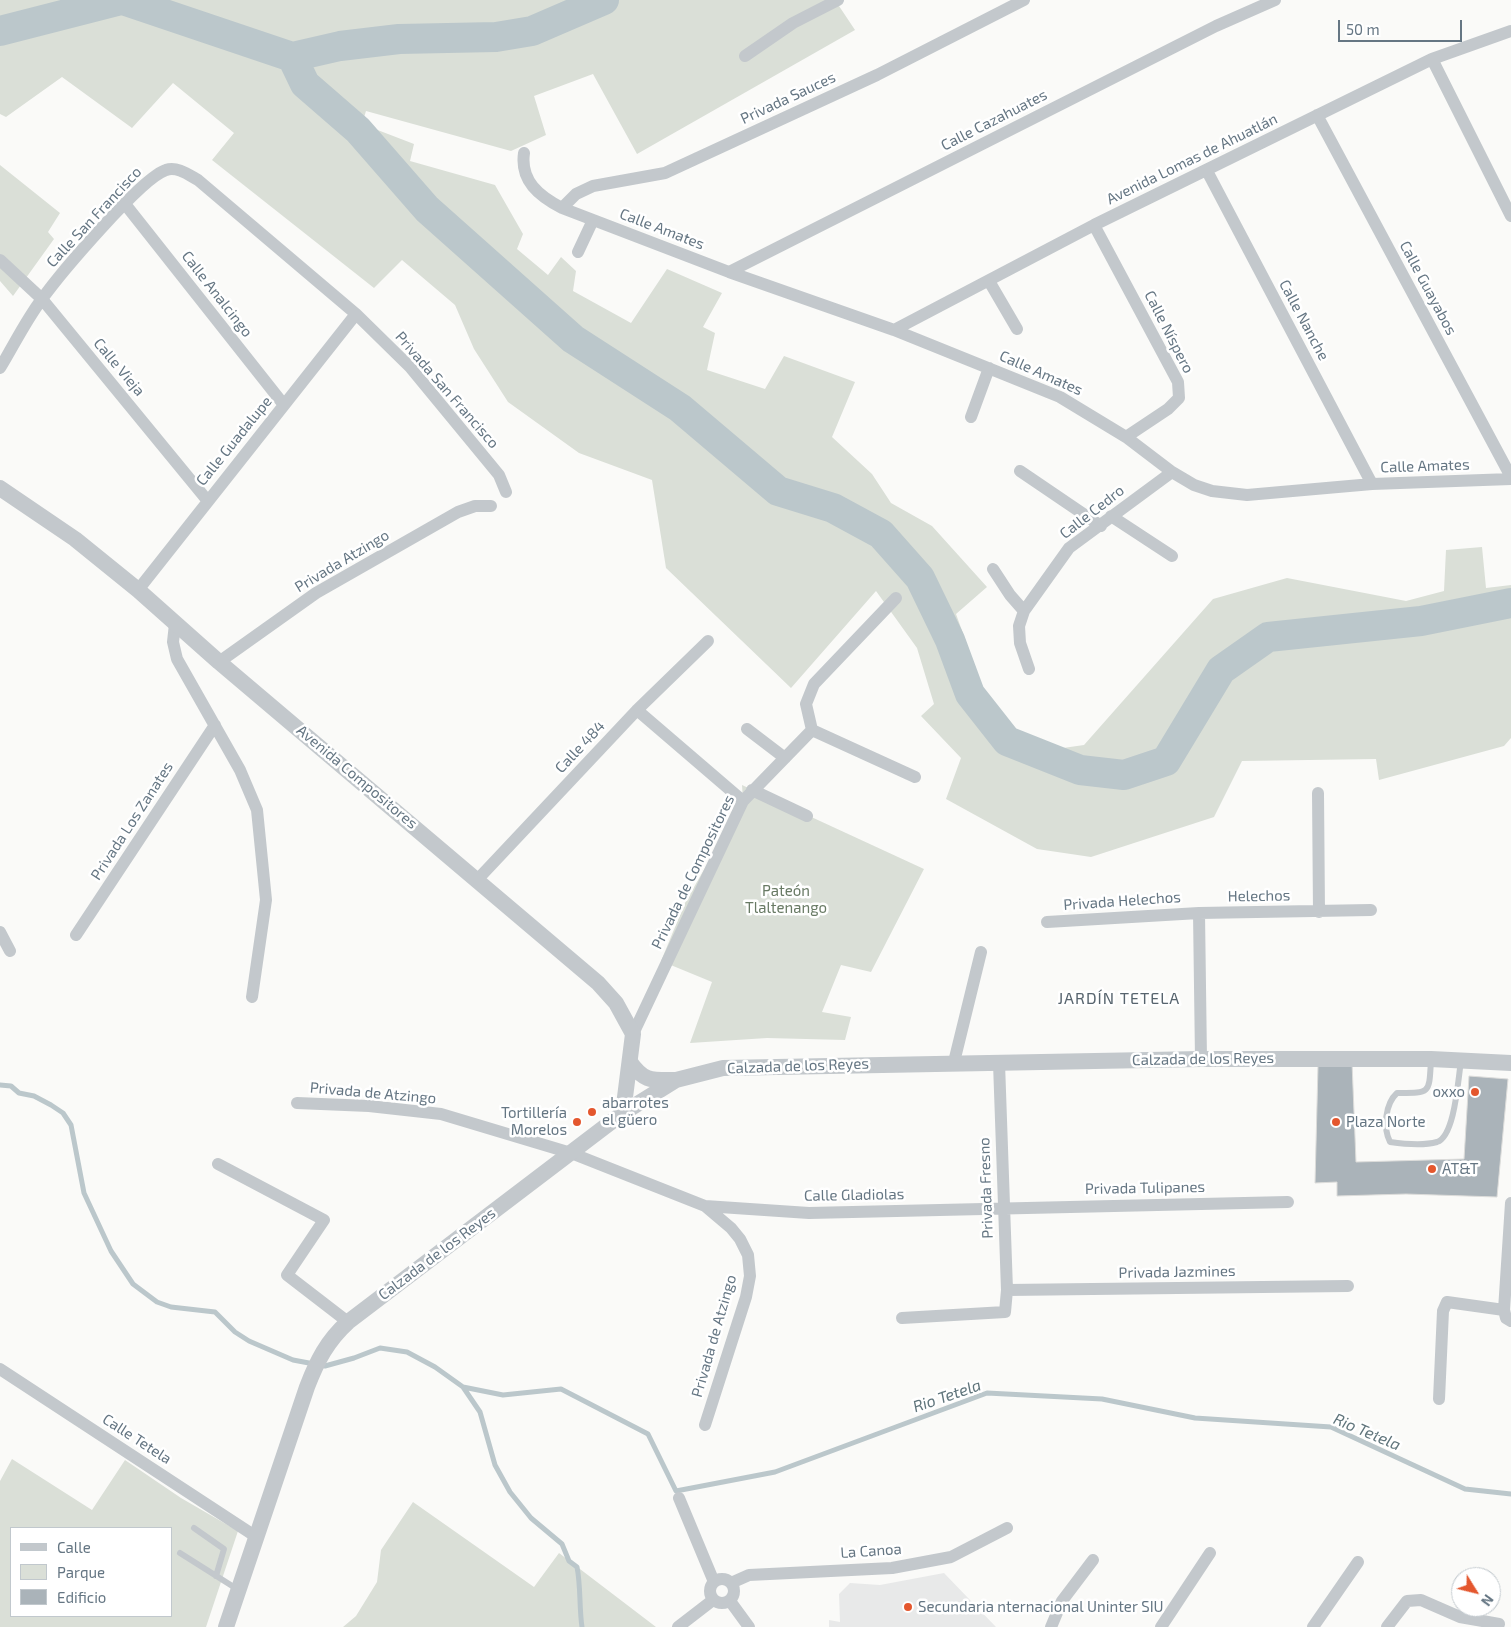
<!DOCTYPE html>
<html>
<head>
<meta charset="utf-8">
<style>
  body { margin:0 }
  #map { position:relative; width:1511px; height:1627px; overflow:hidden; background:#fafaf8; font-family:"Exo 2",sans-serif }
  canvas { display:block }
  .legend { position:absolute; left:10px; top:1527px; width:162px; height:90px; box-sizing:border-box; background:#fff; border:1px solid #c1c8cd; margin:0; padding:6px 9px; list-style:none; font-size:15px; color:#657683 }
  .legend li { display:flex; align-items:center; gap:10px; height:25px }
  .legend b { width:25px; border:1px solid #c1c8cd }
  .north { position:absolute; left:1451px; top:1567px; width:50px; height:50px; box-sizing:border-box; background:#fff; border:1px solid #c1c8cd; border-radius:50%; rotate:126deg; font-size:14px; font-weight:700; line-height:20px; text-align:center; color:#657683 }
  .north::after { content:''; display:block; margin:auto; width:18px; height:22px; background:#e4572e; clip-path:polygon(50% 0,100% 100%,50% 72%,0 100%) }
  .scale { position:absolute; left:1338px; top:20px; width:124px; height:22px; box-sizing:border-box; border:2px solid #657683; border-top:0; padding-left:6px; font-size:15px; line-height:18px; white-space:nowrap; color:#657683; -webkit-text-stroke:4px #fff; paint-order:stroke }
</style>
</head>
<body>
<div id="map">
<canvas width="1511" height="1627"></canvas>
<ul class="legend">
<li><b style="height:6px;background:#c3c8cc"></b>Calle</li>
<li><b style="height:14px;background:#dadfd7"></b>Parque</li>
<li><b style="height:14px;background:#aab3b9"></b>Edificio</li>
</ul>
<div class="north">N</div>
<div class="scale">50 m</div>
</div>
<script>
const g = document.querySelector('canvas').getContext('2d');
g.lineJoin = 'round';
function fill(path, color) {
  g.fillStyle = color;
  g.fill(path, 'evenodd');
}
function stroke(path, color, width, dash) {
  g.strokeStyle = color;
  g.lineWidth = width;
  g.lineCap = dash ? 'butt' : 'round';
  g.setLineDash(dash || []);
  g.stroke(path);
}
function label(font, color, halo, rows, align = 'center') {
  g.font = font + ' "Exo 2",sans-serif';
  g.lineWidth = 5;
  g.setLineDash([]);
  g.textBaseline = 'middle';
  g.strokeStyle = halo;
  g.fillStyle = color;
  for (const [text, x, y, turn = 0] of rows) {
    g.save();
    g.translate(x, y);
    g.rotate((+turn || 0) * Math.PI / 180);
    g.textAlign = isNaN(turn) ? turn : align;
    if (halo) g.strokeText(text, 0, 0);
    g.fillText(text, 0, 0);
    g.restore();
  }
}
fill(new Path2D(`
  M944,1573L996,1627H829V1620L840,1622L839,1594L850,1583L880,1585Z`), '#e8e9e9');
fill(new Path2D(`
  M0,0H835L855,30L637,154L593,74L534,96L546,135L511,151L366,111L362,124L414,144L410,161L495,185L523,234L517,249L548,275L561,257L576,271L573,291L631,323L667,269L722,293L703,327L715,333L707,370L765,389L784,356L855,382L832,437L872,474L891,503L932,526L987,587L956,614L990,708L1012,729L1056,749L1084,745L1213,599L1287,578L1406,601L1444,591L1446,550L1482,547L1486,588L1511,585V738L1504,746L1379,780L1376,759L1242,761L1214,817L1091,857L1037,849L946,799L961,758L921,716L934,704L917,648L876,591L791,688L666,568L652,480L579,453L508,402L474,349L455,305L402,260L374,288L212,160L234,133L173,83L132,128L62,77L6,117L0,114Z
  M0,165L60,213L48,232L54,239L13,296L0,281Z
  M742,785L924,869L871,972L841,965L822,1012L851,1017L845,1040L767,1038L690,1043L712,982L661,961L685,903L743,801Z
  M12,1459L92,1510L125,1460L181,1498L238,1531L206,1627H0V1481ZM11,1528H171V1616H11Z
  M413,1502L534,1587L559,1553L656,1627H343L356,1616L377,1582L381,1550Z`), '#dadfd7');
stroke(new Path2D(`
  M0,1085L11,1086L19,1093L34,1096L51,1105L63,1113L71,1125L84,1193L111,1251L133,1284L157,1302L171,1307L215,1312L235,1332L249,1341L293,1360L325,1366L354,1358L380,1348L407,1352L435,1367L463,1387L480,1412L495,1465L510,1492L531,1518L562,1544L569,1561L577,1567C581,1587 579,1607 582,1627
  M463,1387L503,1395L561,1389L648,1434L676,1491L775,1472L987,1393L1102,1399L1195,1418L1331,1427L1465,1489L1511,1494`), '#bbc7cb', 5);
stroke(new Path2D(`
  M123,0L292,57
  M604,0L532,31L496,37L399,39L340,46L292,57L305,84L358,130L427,209L573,339L680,408L778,491L833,508L881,534L920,578L950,640L970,694L1007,741L1080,770L1124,775L1166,761L1221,670L1268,637L1421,621L1511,603
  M0,31L121,0`), '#bbc7cb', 30);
const building = new Path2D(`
  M1352,1062L1356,1162L1464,1159L1469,1076L1508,1079L1497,1197L1406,1194L1337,1196V1182L1315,1183L1318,1066Z`);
fill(building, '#aab3b9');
stroke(building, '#dcdcda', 1);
stroke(new Path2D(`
  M1431,1060C1429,1094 1431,1093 1397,1093C1385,1104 1383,1128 1390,1142C1404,1144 1423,1146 1437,1142C1455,1136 1458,1079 1461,1061
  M194,1528L224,1549L216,1576
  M180,1553L237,1589`), '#c3c8cc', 6);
stroke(new Path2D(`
  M745,56L793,23L838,0
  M1432,59L1511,216
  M1317,115L1511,477
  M524,153C520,181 539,196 562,208L729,272L894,330L1060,397L1126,437L1172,472L1194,485L1212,491L1247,495L1372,484L1511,479
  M1207,171L1372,484
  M125,204L284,405
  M562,208L576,194L593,186L665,173L877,75L1024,0
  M1094,225L1178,382L1179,398L1168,409L1126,437
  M578,252L593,220
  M0,260L42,299L207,500
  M729,272L1216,26L1275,0
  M989,281L1017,329
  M894,330L1094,225L1432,59L1511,31
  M0,368C14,345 26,320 42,299C60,274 141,178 166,170C177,166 189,175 198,180L356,314L410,367L499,475L506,492
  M971,417L989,368
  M1020,471L1101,526
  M1111,516L1172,556
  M993,569L1010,595L1024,611
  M138,590L356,314
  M175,624L173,642L177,659L240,770L257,810L266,900L252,997
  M219,662L316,593L458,512L475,506H491
  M1029,669L1020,643L1019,626L1024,611L1069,548L1172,472
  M637,710L743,801
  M747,729L785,758
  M812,730L806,704L814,684L896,598
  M812,730L915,777
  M752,790L807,816
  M1318,793L1319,912
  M478,879L637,710L708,641
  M1199,913L1201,1059
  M1047,922L1199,913L1371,910
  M0,932L10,951
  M76,935L215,725
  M633,1034L743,801L812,730
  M954,1062L981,952
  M297,1103L369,1106L441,1114L571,1153L705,1206L731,1228L740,1239L748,1255L750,1276L746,1297L705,1425
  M218,1164L324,1220L287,1275L348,1322
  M1511,1203L1504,1310L1506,1318L1511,1321
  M705,1206L809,1213L1288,1202
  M1007,1290L1348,1286
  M902,1318L1005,1312L1007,1290L999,1063
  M0,1369L255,1536
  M1439,1399L1443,1311L1447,1302L1504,1310
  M679,1498L714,1582
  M710 1591a12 12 0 1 1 24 0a12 12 0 1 1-24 0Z
  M731,1583L749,1575L892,1568L951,1557L1007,1528
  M730,1601L749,1627
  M678,1627L713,1600
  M1051,1627L1062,1601L1093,1560
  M1161,1627L1210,1553
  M1313,1627L1358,1562
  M1387,1627L1407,1601L1421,1600L1460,1617L1499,1624`), '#c3c8cc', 12);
stroke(new Path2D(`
  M0,488L75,539L138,590L219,662L598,983L616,1003L633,1034L623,1113
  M630,1062C644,1082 652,1080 675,1080
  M226,1627L307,1387C317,1361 327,1341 348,1322L623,1113L676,1080L723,1068L1201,1059H1431L1511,1063`), '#c3c8cc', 16);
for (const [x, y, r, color] of [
  [1475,1092,5,"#e4572e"],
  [592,1112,5,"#e4572e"],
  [577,1122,5,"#e4572e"],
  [1336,1122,5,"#e4572e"],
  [1432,1169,5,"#e4572e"],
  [908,1607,5,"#e4572e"]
]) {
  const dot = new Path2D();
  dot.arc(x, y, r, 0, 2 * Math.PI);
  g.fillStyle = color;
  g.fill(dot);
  stroke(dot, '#fff', 2);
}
label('15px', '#657683', '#fff', [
  ["Privada Sauces",788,98,-25],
  ["Calle Cazahuates",994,120,-27],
  ["Avenida Lomas de Ahuatlán",1192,159,-26],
  ["Calle San Francisco",94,217,-47],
  ["Calle Amates",662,229,21],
  ["Calle Guayabos",1428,288,62],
  ["Calle Analcingo",217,294,52],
  ["Calle Nanche",1304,320,62],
  ["Calle Níspero",1169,332,63],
  ["Calle Vieja",119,367,50],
  ["Calle Amates",1041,373,24],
  ["Privada San Francisco",447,390,49],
  ["Calle Guadalupe",234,441,-51],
  ["Calle Amates",1425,466,-2],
  ["Calle Cedro",1092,512,-38],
  ["Privada Atzingo",342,561,-31],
  ["Calle 484",580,747,-47],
  ["Avenida Compositores",357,777,40],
  ["Privada Los Zanates",132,821,-57],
  ["Privada de Compositores",693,872,-64],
  ["Helechos",1259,896,-1],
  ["Privada Helechos",1122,901,-4],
  ["Calzada de los Reyes",1203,1059,-1],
  ["Calzada de los Reyes",798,1066,-2],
  ["Privada de Atzingo",373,1093,5],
  ["Privada Fresno",986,1188,-92],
  ["Privada Tulipanes",1145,1188,-1],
  ["Calle Gladiolas",854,1195,-1],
  ["Calzada de los Reyes",437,1254,-37],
  ["Privada Jazmines",1177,1272,-1],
  ["Privada de Atzingo",714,1336,-74],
  ["Calle Tetela",137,1439,33],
  ["La Canoa",871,1551,-4]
]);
label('15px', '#687a64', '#fff', [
  ["Pateón",786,891],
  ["Tlaltenango",786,908]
]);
label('15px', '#657683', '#fff', [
  ["oxxo",1465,1092,"right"],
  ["abarrotes",602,1103],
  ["el güero",602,1120],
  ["Tortillería",567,1113,"right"],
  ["Morelos",567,1130,"right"],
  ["Plaza Norte",1346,1122],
  ["AT&T",1442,1169],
  ["Secundaria nternacional Uninter SIU",918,1607]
], 'left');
g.letterSpacing = '1px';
label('16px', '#57646e', '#fff', [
  ["JARDÍN TETELA",1119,999]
]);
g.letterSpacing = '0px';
label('italic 16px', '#60757c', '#fff', [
  ["Rio Tetela",947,1396,-19],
  ["Rio Tetela",1367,1432,23]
]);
</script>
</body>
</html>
